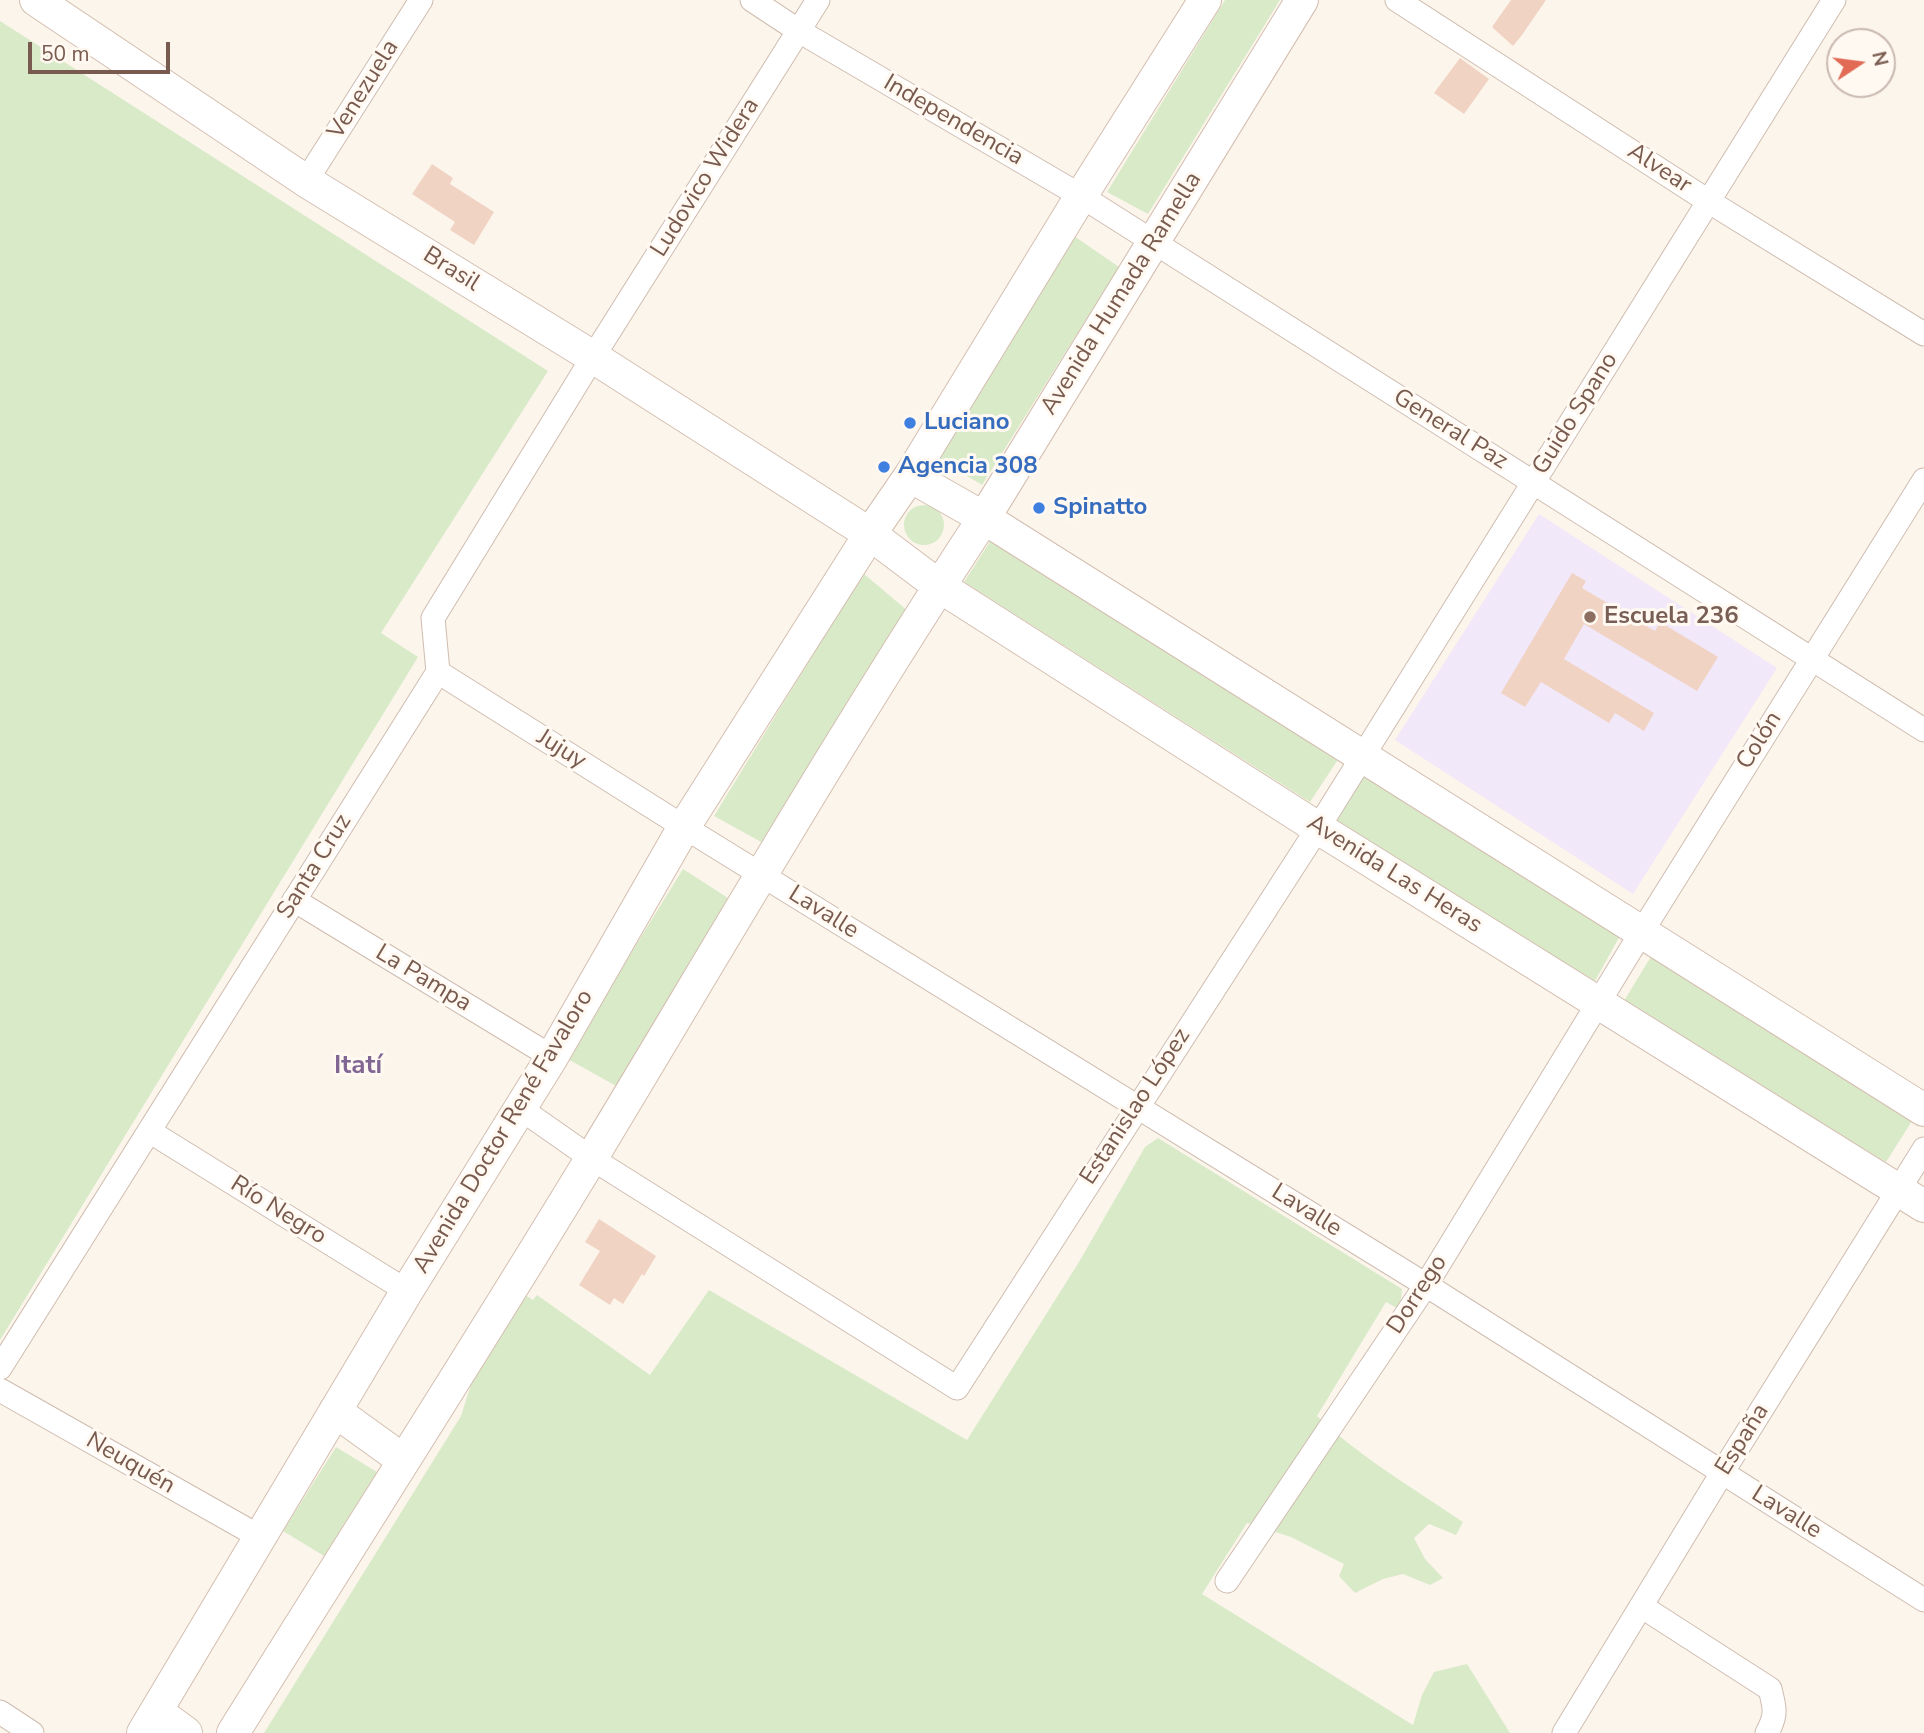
<!DOCTYPE html>
<html>
<head>
<meta charset="utf-8">
<style>
  body { margin:0 }
  #map { position:relative; width:1924px; height:1733px; overflow:hidden; background:#fcf5eb; font-family:"Nunito Sans",sans-serif }
  canvas { display:block }
  .north { position:absolute; left:1826px; top:28px; width:70px; height:70px; box-sizing:border-box; background:#fff9f2; border:2px solid #c9b9b0; border-radius:50%; rotate:77deg; font-size:19px; font-weight:700; line-height:28px; text-align:center; color:#785a4e }
  .north::after { content:''; display:block; margin:auto; width:24px; height:32px; background:#e16b55; clip-path:polygon(50% 0,100% 100%,50% 72%,0 100%) }
  .scale { position:absolute; left:28px; top:42px; width:142px; height:32px; box-sizing:border-box; border:4px solid #785a4e; border-top:0; padding-left:9px; font-size:21px; line-height:24px; white-space:nowrap; color:#785a4e; -webkit-text-stroke:5px #fff9f2; paint-order:stroke }
</style>
</head>
<body>
<div id="map">
<canvas width="1924" height="1733"></canvas>
<div class="north">N</div>
<div class="scale">50 m</div>
</div>
<script>
const g = document.querySelector('canvas').getContext('2d');
g.lineJoin = 'round';
function fill(path, color) {
  g.fillStyle = color;
  g.fill(path, 'evenodd');
}
function stroke(path, color, width, dash) {
  g.strokeStyle = color;
  g.lineWidth = width;
  g.lineCap = dash ? 'butt' : 'round';
  g.setLineDash(dash || []);
  g.stroke(path);
}
function label(font, color, halo, rows, align = 'center') {
  g.font = font + ' "Nunito Sans",sans-serif';
  g.lineWidth = 6;
  g.setLineDash([]);
  g.textBaseline = 'middle';
  g.strokeStyle = halo;
  g.fillStyle = color;
  for (const [text, x, y, turn = 0] of rows) {
    g.save();
    g.translate(x, y);
    g.rotate((+turn || 0) * Math.PI / 180);
    g.textAlign = isNaN(turn) ? turn : align;
    if (halo) g.strokeText(text, 0, 0);
    g.fillText(text, 0, 0);
    g.restore();
  }
}
fill(new Path2D(`
  M1539,514L1777,668L1633,894L1395,740Z`), '#f1e8f9');
fill(new Path2D(`
  M1225,0H1280L1148,214L1107,192Z
  M0,21L548,371L381,633L418,657L0,1340Z
  M1074,236L1119,267L982,485L939,459Z
  M904 525a20 20 0 1 1 40 0a20 20 0 1 1-40 0Z
  M991,540L1339,758L1310,802L964,582Z
  M863,573L909,612L763,843L714,816Z
  M1364,772L1621,934L1595,981L1334,822Z
  M683,869L728,898L618,1087L566,1058Z
  M1652,955L1912,1121L1886,1162L1622,1004Z
  M1158,1138L1402,1289L1400,1310L1386,1302L1317,1416C1361,1458 1413,1488 1463,1522L1456,1535L1429,1524L1414,1538L1425,1559L1443,1578L1430,1585L1403,1574L1383,1579L1355,1593L1339,1576L1344,1564L1291,1537L1247,1523L1202,1594L1413,1725L1422,1695L1434,1672L1467,1664L1510,1733H264L461,1416L479,1359L522,1293L533,1300L537,1295L650,1375L709,1290L967,1440L1079,1262L1145,1147Z
  M336,1447L377,1472L324,1556L283,1531Z`), '#d9eac9');
fill(new Path2D(`
  M1511,0H1546L1522,35L1513,46L1492,27Z
  M1460,58L1489,79L1464,114L1434,93Z
  M432,164L453,178L450,184L494,212L474,245L450,230L455,222L412,194Z
  M1572,573L1586,581L1582,588L1655,631L1660,622L1718,657L1697,691L1584,624L1564,659L1654,713L1644,731L1615,713L1609,723L1541,682L1525,707L1501,693Z
  M599,1219L656,1256L644,1276L642,1274L623,1304L614,1298L610,1305L579,1285L600,1251L585,1242Z`), '#f1d3c4');
const minor = new Path2D(`
  M752,0L799,31L1081,196L1924,730
  M1397,0L1708,201L1924,334
  M306,181L421,0
  M438,672L684,827L1426,1285L1924,1600
  M294,900L552,1057
  M521,1109L591,1158L957,1388L1318,828L1834,0
  M149,1131L407,1291
  M0,1368L438,672L433,618L593,357L818,0
  M0,1390L260,1537
  M1227,1581L1426,1285L1641,933L1924,480
  M1641,1606L1770,1689C1775,1708 1777,1715 1767,1733
  M0,1712L32,1733
  M1564,1733L1722,1473L1924,1149`);
const secondary = new Path2D(`
  M36,0L306,181L593,357L870,534L939,586L1318,828L1924,1206
  M910,476L984,518L1924,1110
  M335,1411L403,1460
  M156,1711L186,1733
  M143,1733L407,1291L552,1057L684,827L870,534L910,476L1081,196L1205,0
  M233,1733C353,1540 476,1349 594,1154C722,942 847,726 984,518L1302,0`);
stroke(minor, '#cfbcb0', 25);
stroke(secondary, '#d4beb0', 34);
stroke(minor, '#fff', 23);
stroke(secondary, '#fff', 32);
for (const [x, y, r, color] of [
  [910,423,7,"#3f7fe0"],
  [884,467,7,"#3f7fe0"],
  [1039,508,7,"#3f7fe0"],
  [1590,617,7,"#8d6e63"]
]) {
  const dot = new Path2D();
  dot.arc(x, y, r, 0, 2 * Math.PI);
  g.fillStyle = color;
  g.fill(dot);
  stroke(dot, '#fff9f2', 2.5);
}
label('24px', '#785a4e', '#fff9f2', [
  ["Venezuela",364,90,-58],
  ["Independencia",953,121,30],
  ["Alvear",1659,169,33],
  ["Ludovico Widera",706,178,-58],
  ["Brasil",451,270,32],
  ["Avenida Humada Ramella",1122,294,-58],
  ["Guido Spano",1576,414,-58],
  ["General Paz",1450,430,32],
  ["Colón",1760,741,-58],
  ["Jujuy",561,750,32],
  ["Santa Cruz",315,867,-58],
  ["Avenida Las Heras",1394,875,32],
  ["Lavalle",823,913,32],
  ["La Pampa",423,979,31],
  ["Estanislao López",1136,1107,-57],
  ["Avenida Doctor René Favaloro",504,1132,-59],
  ["Río Negro",278,1211,32],
  ["Lavalle",1306,1211,32],
  ["Dorrego",1418,1295,-57],
  ["España",1743,1440,-58],
  ["Neuquén",130,1464,30],
  ["Lavalle",1786,1513,32]
]);
label('bold 24px', '#366cbe', '#fff9f2', [
  ["Luciano",924,423],
  ["Agencia 308",898,467],
  ["Spinatto",1053,508]
], 'left');
label('bold 24px', '#785e54', '#fff9f2', [
  ["Escuela 236",1604,617]
], 'left');
label('bold 26px', '#816693', '#fff9f2', [
  ["Itatí",358,1067]
]);
</script>
</body>
</html>
